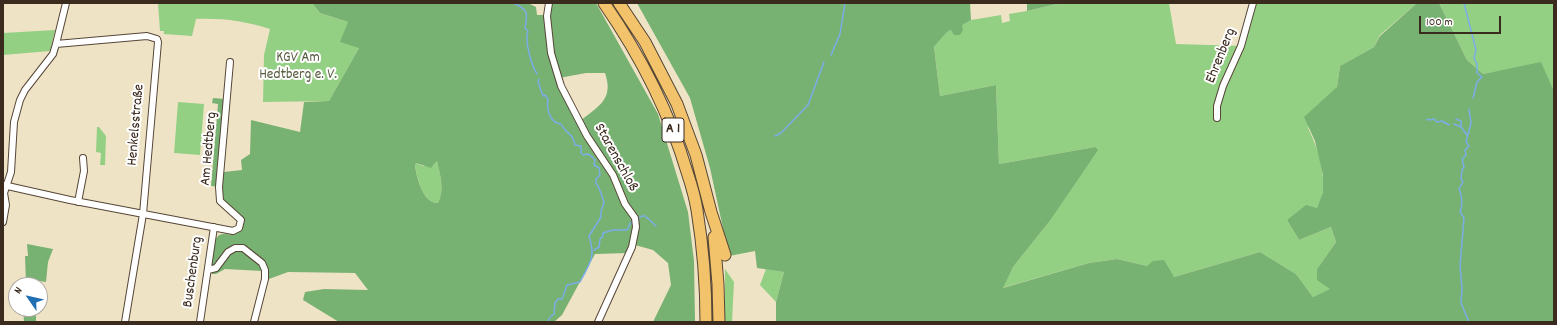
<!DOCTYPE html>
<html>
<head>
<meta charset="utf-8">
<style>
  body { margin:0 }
  #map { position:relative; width:1557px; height:325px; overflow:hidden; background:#efe3c6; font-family:Dekko,sans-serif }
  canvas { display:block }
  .frame { position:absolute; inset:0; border:4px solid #3b2a1e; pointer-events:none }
  .north { position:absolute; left:8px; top:277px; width:40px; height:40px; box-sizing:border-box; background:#fff; border:1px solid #b1aaa5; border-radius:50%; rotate:304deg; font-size:11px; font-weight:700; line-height:16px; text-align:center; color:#3b2a1e }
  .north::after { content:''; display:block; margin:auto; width:14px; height:18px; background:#1f6fb2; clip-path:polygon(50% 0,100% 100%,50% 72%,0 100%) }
  .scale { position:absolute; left:1419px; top:16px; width:82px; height:18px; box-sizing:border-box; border:2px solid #3b2a1e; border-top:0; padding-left:5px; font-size:12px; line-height:14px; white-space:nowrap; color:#3b2a1e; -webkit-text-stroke:3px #fff; paint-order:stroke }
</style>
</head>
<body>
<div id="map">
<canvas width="1557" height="325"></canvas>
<div class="frame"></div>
<div class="north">N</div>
<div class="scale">100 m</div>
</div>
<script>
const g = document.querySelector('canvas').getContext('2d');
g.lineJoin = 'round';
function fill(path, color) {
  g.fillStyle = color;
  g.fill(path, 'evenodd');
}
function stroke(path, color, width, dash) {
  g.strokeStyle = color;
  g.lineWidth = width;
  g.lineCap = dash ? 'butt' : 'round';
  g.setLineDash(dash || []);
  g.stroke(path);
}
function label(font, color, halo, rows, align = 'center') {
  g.font = font + ' Dekko,sans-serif';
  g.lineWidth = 4;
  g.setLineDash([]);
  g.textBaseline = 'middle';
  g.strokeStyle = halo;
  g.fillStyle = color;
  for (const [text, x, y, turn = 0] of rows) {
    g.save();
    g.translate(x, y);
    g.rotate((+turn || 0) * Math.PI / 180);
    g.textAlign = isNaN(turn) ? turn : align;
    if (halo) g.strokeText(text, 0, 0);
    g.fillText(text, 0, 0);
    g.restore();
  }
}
fill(new Path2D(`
  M158,3H312L320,13L348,22L359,48L329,101L263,102L264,55L270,29C246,21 221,18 196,19L192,36L164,34V31H160Z
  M1061,3H1169L1176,44L1243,46L1254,3H1417L1380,35L1374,47L1340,66L1337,87L1308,128C1317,146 1325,170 1323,191C1322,197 1319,203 1317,208L1287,220L1299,240L1331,227L1336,242L1317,269L1331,289L1313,297L1296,274L1260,252L1174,277L1147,266L1117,259L1089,263L1002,288L1013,267L1049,222L1095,147L999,164L996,85L940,96L934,47L947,32L971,20L1001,15L1002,23L1010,21L1009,14L1027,11Z
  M1439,3H1554V91L1541,63L1483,74L1467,60Z
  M55,30L50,51L3,55V33Z
  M178,102L204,104L200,155L174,153Z
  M97,127H99L106,136L105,165H100L101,153L96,152Z
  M437,161C440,175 445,189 438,203C423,204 416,176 415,164L416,163L423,166H433Z
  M725,269L734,282L732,322H725Z
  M766,269L784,272L776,302L760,285Z`), '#94d084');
fill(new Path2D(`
  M312,3H528L536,7L537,15H548L549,3H596L658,114L688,212L694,261L695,322H653L671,285L668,263L653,250L635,245L628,253L595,254L562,315L554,322H339L303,300L305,292L324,289L368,290L355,273L288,272L269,279L262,271L225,269L216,274H212C211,265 212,241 218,236C225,230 235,241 243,226L241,215C226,205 223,206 222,187L211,186L218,104L212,103L213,98L225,99L219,171L224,172L242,170L241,160L250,154L251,120L300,132L304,102L329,101L359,48L340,42L348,22L320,13ZM586,73H605C614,99 599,106 580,121L559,78ZM437,161C440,175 445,189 438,203C423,204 416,176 415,165L416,163L431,168Z
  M637,3H970L971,20L962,25L963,30L960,35H954L951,30L947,32L934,47L940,96L996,85L999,164L1095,147L1098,150L1049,222L1013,267L1003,288L1089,263L1117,259L1147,266L1153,261L1164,260L1174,277L1260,252L1296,274L1313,297L1330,289L1317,280V269L1336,242L1331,227L1299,240L1287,220L1306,205L1317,208L1323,192V175L1315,141L1304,117L1337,87L1340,66L1374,47L1380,36L1417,3H1439L1467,60L1483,74L1541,62L1554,91V322H776V302L784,272L757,268L755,251L729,256L710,168L690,98Z
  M1027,3H1061L1027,11Z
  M27,244L53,249L48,262L46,282L39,281V285H23V283H26L25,256H28Z
  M23,309H36V321L24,322Z`), '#77b272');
stroke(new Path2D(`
  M514,3C528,10 528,13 525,28L528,31C524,40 532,67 537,74
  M1464,3L1476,50L1474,58L1477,64V73L1482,77L1477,82L1473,98
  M831,55L840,34L845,3
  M539,79L538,82L543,96L545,95L548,99C546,109 550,123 561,124C566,134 573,133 575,145L581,146V153L584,155L587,154L590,155L595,160L594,165L599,168L600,175L596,179V183C600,188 602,196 604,203L601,211V217L589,236C596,259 590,262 580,282L567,285L562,299H558L555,303L554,314L550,317L548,322
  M1427,119L1429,120L1434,119L1437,122L1442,121L1449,125
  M1456,119L1461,121V127
  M1454,124L1461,127L1467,135
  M775,136L781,133L808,105L824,62
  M639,218L642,216H645L656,226
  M594,250L599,247L600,239L603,236V233L613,230H627L631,222
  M1469,322L1461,303L1462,289L1460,266L1464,218L1460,212C1463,205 1462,195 1459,189L1463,182L1461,179L1462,170L1464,167L1462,159L1466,155L1465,150L1469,146L1466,142L1471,123L1469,109`), '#7bade7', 1.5);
const minor = new Path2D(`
  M549,3L547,16L551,53L561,86L587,136L613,175L625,204L635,218L636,227L632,247L598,322
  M56,44L147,36L157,39L158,42L143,214L125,322
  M1217,118V106L1223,86L1241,46L1253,3
  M3,185L70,200L233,231L239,228L241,220L220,201L219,187L230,62
  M78,202L84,171L83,158
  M3,222L6,205L4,193L11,172L14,122L20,100L25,90L53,54L56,44L66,3
  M208,270L216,268L228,252L235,248H243L262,263L265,270V279L254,322
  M200,322L214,227`);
const motorway = new Path2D(`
  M604,3C640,55 669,111 687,172C691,184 695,197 697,210C703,247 706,284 706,322
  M619,3L645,42L677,104L696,155L711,212L725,255
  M714,237L718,284L719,322`);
stroke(minor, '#564637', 8);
stroke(motorway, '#564637', 13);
stroke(minor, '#fff', 6);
stroke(motorway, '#f2c36a', 11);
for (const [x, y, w] of [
  [673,130,22]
]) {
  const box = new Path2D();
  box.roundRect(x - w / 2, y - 12, w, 24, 3);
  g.fillStyle = '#fff';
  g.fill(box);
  stroke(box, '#3b2a1e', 1);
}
label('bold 14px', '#3b2a1e', null, [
  ["A 1",673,130]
]);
label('15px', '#3b2a1e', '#fff', [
  ["Ehrenberg",1222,56,-68],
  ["Henkelsstraße",137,125,-85],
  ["Am Hedtberg",210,149,-85],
  ["Starenschloß",615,158,61],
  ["Buschenburg",194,272,-82]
]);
label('15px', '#565c3d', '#fff', [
  ["KGV Am",298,59],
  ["Hedtberg e. V.",298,76]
]);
</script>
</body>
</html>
